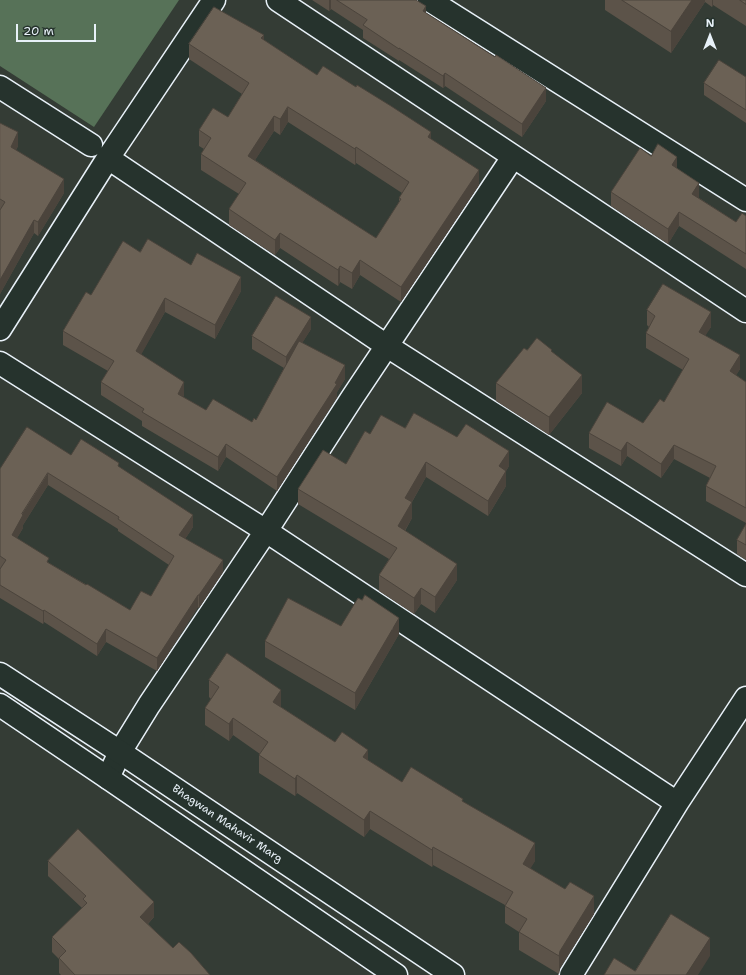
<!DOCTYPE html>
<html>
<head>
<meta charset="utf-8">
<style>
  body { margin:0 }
  #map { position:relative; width:746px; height:975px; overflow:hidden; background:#343c35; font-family:"Shantell Sans",sans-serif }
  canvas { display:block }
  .north { position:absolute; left:690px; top:16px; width:40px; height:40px; -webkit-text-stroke:3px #26332d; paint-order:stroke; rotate:0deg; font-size:11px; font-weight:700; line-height:16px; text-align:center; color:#e8f1f8 }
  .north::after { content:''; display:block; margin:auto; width:14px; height:18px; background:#e8f1f8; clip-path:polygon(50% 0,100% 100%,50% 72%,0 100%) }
  .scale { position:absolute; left:16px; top:24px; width:80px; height:18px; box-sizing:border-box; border:2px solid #e8f1f8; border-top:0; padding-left:5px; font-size:12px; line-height:14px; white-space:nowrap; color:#e8f1f8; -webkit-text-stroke:3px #26332d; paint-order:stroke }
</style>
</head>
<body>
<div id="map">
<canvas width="746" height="975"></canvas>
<div class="north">N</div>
<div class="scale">20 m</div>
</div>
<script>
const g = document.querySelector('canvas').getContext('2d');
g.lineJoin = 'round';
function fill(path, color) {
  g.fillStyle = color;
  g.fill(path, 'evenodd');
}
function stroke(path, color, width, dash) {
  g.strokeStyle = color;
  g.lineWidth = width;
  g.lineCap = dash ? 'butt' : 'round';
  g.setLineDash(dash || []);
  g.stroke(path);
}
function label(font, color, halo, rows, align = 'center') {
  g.font = font + ' "Shantell Sans",sans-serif';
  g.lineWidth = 4;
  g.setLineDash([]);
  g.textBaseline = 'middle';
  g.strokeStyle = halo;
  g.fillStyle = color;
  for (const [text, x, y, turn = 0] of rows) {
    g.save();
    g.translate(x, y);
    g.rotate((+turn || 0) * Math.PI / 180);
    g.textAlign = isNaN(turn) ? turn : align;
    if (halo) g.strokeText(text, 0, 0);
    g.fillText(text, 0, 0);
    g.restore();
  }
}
fill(new Path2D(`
  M0,0H179L94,127L0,66Z`), '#577258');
const minor = new Path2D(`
  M278,0L746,311
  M429,0L746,200
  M0,87L91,145
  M108,158L387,346L746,575
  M0,329L108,158L214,0
  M0,363L266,531L677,803
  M108,778L120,752L149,705L266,531L352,398L513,157
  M571,975L677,803L746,698`);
const tertiary = new Path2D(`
  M0,674L120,752L453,975
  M0,705L108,778L396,975`);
stroke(minor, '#e8f1f8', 25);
stroke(tertiary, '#e8f1f8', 25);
stroke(minor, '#26332d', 22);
stroke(tertiary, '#26332d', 22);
fill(new Path2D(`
  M312,0H416L426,13L546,101L522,137L445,86L443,88L399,60V61L363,38V30L331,9L329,11Z
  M605,0H746V26L713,5L712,7L705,2L671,53L605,10Z
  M264,40L317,75L431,139L479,185L401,302L360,275L352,289L340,282L338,286L280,248L275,255L229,225V209L239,194L201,170V154L204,149L199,146V130L228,117L242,94L189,59V44ZM288,122L355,165L356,163L402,193L399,198V202L376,238L255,160L274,131L280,135Z
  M746,77V123L704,95V83Z
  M0,123L18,146L16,150L64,193L38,236L34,233L0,294Z
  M651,156L677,169L699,198L736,222L746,216V269L679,226L668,244L611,206V192Z
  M140,252L191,265L241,291L215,339L165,312L141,354L184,395L183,397L206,410L252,422L256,420L284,368L252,349V336L311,329L302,343L345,379L337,392V397L277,491L226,457L218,471L142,426V421L101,395V382L108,371L63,345V331L91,295Z
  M647,310L711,327L705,335L740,369L736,375L746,382V523L706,501V486L710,478L674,459L661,478L627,456L621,466L589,448V433L643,423L664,402L683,370L646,348V333L649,327L647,325Z
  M527,350L552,352L582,393L549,435L496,401V383Z
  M370,434L509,466L506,471V486L488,516L426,477L412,502V518L405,531L457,580L435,613L421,604L414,614L379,591V575L389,559L298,504V489L346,464Z
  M71,455L119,467L193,527L185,539L223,572L199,608L198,607L157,671L106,642L97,656L44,622L43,624L0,598V469ZM48,485L118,529V531L169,565L151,596L130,610L49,563L17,538L23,528V525Z
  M746,524V560L737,554V540Z
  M399,634L355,710L265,657V641Z
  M209,680L281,707L335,742L368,761L402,782L463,802L535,861L530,868L594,914L560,968L559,974L519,950V932L505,923V905L433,865L432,867L370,829L364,837L297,793L295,796L259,773V755L260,754L233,735L229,741L205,725V708L211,699L209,697Z
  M48,861L154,917L148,924L173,948L210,975H61L59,973V959L52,952V937L82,908L48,876Z`), '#5c5349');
fill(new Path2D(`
  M329,0H331V9L329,11Z
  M692,0H705V2L671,53V31Z
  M712,0H713V5L712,7Z
  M426,6V19L423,11Z
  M264,35V50L261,38Z
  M445,73V86L443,88V76Z
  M546,88V101L522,137V124Z
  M288,107V122L280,135V119Z
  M274,116V131L248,171V156Z
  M18,132V146L11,161V147Z
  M431,132V147L428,137Z
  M356,147V163L355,165V149Z
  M677,157V172L672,165Z
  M479,170V185L401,302V287Z
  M64,179V193L38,236V222Z
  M699,183V198L692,208V194Z
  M679,212V226L668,244V229Z
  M34,220V233L0,294V280Z
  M280,233V248L275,255V240Z
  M360,260V275L352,289V273Z
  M340,266V282L338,286V270Z
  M241,277V291L215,339V325Z
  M165,298V312L136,364V351Z
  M711,312V327L699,346V332Z
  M311,317V329L286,369V357Z
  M740,355V369L730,386V371Z
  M345,365V379L337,392V397L277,491V477L335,383Z
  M582,375V393L549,435V417Z
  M184,382V395L178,407V394Z
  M627,442V456L621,466V451Z
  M226,444V457L218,471V457Z
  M674,445V459L661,478V464Z
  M509,451V466L506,471V486L488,516V501L499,466Z
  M426,462V477L405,514V498Z
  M48,473V485L23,525V528L12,547V535L22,514Z
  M412,502V518L398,542V526Z
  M193,515V527L179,548V535Z
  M223,560V572L199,608V595Z
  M457,564V580L435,613V597Z
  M421,588V604L414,614V598Z
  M198,595V607L157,671V658Z
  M44,610V622L43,624V611Z
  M399,618V634L355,710V693Z
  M106,629V642L97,656V644Z
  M281,690V708L273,702Z
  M233,718V735L229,741V724Z
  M368,750V768L363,757Z
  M297,775V793L295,796V779Z
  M370,811V829L364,837V820Z
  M535,843V861L523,881V864Z
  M433,847V865L432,867V850Z
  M594,896V914L560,968L559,974V956L560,951Z
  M154,902V917L140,932V917Z
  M710,938V956L698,975H686Z`), '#4b443c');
const building = new Path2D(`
  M337,0H416L426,6L423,11L495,57L496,55L546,88L522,124L445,73L443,76L399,48V49L363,25L367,20Z
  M622,0H692L671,31Z
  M740,0H746V4Z
  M214,7L264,35L261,38L317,75L323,66L356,87L357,85L391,106L431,132L428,137L479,170L401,287L360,260L352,273L340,266L338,270L280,233L275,240L229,209L246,183L201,154L211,138L199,130L213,108L228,117L249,83L189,44ZM288,107L355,149L356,147L409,182L399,198L401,199L376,238L248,156L274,116L280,119Z
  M719,60L746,77V110L704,83Z
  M0,123L18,132L11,147L64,179L38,222L34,220L0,280V210L5,202L0,199Z
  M658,144L677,157L672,165L699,183L692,194L736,222L742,213L746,216V254L679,212L668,229L611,192L640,148L651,156Z
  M148,239L191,265L197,253L241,277L215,325L165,298L136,351L184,382L178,394L206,410L213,399L252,422L254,418L256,420L299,341L345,365L335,383L337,384L277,477L226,444L218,457L142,412L144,409L101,382L114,361L63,331L86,292L91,295L123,241L140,252Z
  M663,284L711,312L699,332L740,355L730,371L746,382V508L706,486L716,466L674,445L661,464L627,442L621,451L589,433L607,402L643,423L660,399L664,402L689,359L646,333L655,316L647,310Z
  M276,296L311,317L286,357L252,336Z
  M537,338L552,350L551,351L582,375L549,417L496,383L524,348L527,350Z
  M414,413L457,437L466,424L509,451L499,466L506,471L488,501L426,462L405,498L412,502L398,526L457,564L435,597L421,588L414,598L379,575L397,548L298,489L323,450L346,464L365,431L370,434L381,415L405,428Z
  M27,427L71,455L81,439L119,463L118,466L193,515L179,535L223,560L199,595H198L157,658L106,629L97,644L44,610L43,611L0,585V569L6,560L0,556V469ZM48,473L119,517L118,519L174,556L151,596L141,591L130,610L87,584L86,585L47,562L49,558L12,535L23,515L22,514Z
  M746,524V545L737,540Z
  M365,595L399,618L355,693L265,641L288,598L341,626L358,598L362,600Z
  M227,653L281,690L273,702L335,742L342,732L368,750L363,757L402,782L411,767L463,799L462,801L535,843L523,864L565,889L570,882L594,896L560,951L559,956L519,932L527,919L505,906L513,892L433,847L432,850L370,811L364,820L297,775L295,779L259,755L268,742L233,718L229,724L205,708L219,687L209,680Z
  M78,829L154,902L140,917L173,948L179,942L191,953L210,975H75L59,958L66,951L52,937L87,903L83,899L86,896L48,861Z
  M671,914L710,938L686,975H604L614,958L635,971Z`);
fill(building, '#6b6155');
stroke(building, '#4b443c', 1);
label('11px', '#e8f1f8', '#26332d', [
  ["Bhagwan Mahavir Marg",227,824,34]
]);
</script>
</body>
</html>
